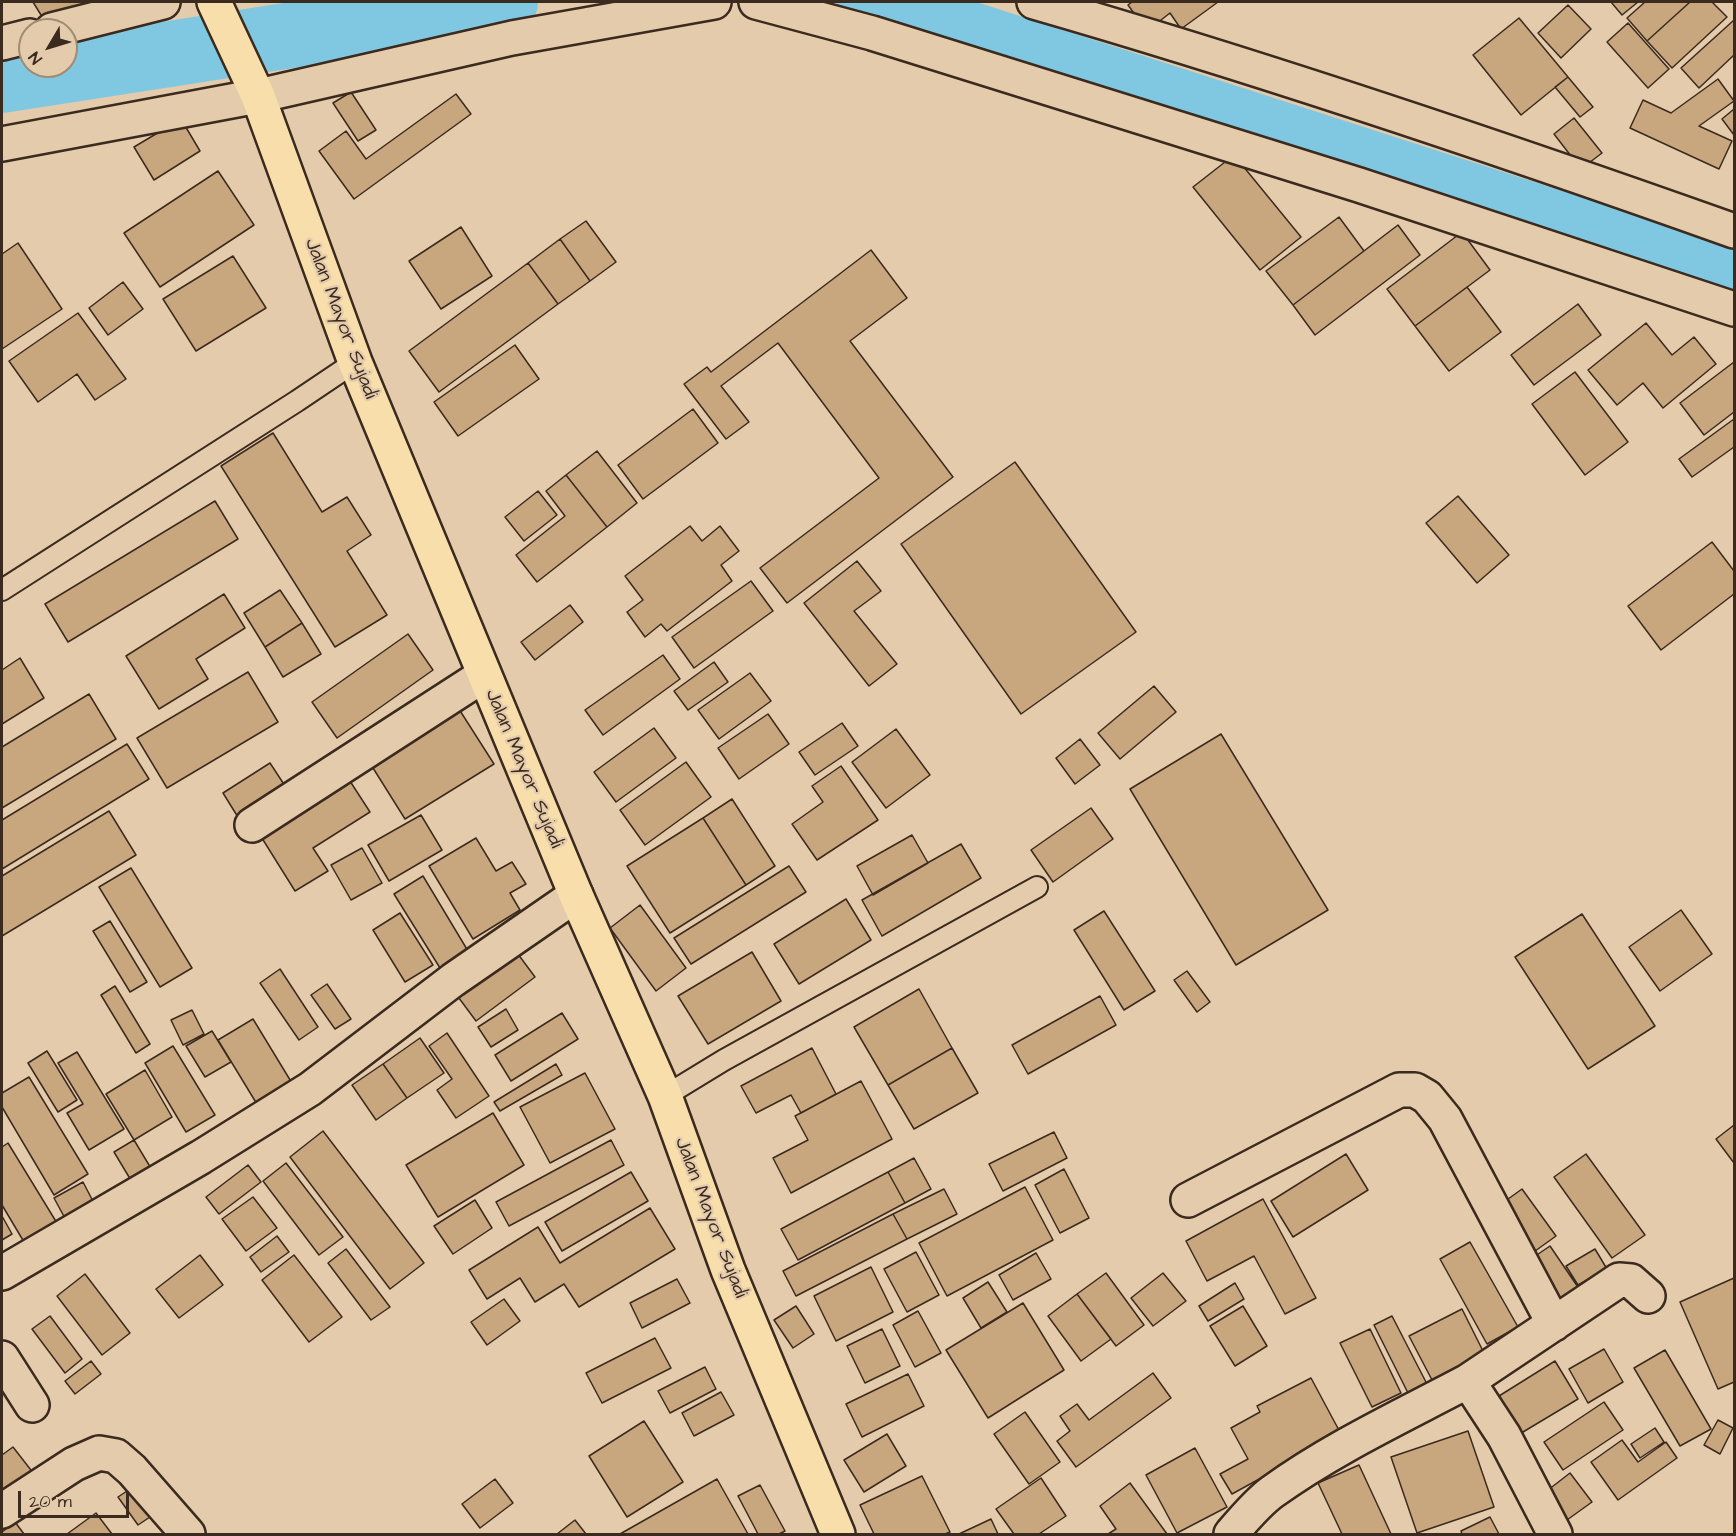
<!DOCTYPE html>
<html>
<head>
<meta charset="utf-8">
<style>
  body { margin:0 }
  #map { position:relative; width:1736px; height:1536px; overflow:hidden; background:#e4cbac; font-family:"Architects Daughter",sans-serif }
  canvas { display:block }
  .frame { position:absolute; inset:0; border:3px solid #3b2a1e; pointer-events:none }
  .north { position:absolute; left:18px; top:18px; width:60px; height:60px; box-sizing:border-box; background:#e4cbac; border:2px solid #a08b73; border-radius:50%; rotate:232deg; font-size:16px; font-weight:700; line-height:24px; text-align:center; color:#3b2a1e }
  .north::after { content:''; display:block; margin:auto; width:21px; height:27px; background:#3b2a1e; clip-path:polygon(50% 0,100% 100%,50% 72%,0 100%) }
  .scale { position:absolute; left:18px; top:1491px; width:111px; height:27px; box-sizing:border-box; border:3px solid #3b2a1e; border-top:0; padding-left:8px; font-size:18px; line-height:21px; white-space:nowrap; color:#3b2a1e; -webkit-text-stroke:4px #e4cbac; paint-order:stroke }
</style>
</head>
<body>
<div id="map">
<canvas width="1736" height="1536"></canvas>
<div class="frame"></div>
<div class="north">N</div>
<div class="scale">20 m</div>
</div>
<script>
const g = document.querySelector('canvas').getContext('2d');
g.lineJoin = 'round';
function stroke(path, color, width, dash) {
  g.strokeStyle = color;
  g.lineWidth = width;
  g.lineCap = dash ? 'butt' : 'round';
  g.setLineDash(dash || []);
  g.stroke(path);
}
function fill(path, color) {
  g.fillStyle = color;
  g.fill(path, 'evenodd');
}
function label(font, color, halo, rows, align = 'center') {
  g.font = font + ' "Architects Daughter",sans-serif';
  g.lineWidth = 4.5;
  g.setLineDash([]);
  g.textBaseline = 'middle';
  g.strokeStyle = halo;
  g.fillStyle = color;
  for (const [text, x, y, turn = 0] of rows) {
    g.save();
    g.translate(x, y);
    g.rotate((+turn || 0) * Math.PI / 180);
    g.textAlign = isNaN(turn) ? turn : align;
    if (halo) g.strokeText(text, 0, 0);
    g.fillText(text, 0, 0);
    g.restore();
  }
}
stroke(new Path2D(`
  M869,2L1734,281
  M2,80L505,2`), '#80c8e1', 66);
const building = new Path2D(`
  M33,2H91L92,3L49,28Z
  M1132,2H1218L1181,29L1170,13L1147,31L1128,5Z
  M1611,2H1638L1622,15Z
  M1645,2H1690L1647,41L1627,18Z
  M1690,2H1712L1727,17L1672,68L1647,41Z
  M1568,5L1591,29L1561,58L1538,33Z
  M1519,18L1568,77L1521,115L1473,55Z
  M1734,20V55L1699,88L1681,68Z
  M1628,23L1669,69L1648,88L1607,42Z
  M1568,77L1593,107L1580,117L1555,87Z
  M1718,79L1734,101L1699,126L1732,141L1719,169L1630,128L1643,100L1671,113Z
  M351,92L376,130L358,141L333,103Z
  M456,94L471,114L354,199L319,151L346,131L366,159Z
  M1734,109V135L1722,119Z
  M1574,118L1602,153L1581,169L1554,134Z
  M181,119L200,151L154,180L134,147Z
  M1234,155L1301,237L1260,270L1193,187Z
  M218,171L254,225L160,287L124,233Z
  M1339,217L1364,251L1293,305L1266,271Z
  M586,221L616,262L590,281L560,239Z
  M1398,225L1420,255L1315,335L1293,305Z
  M461,227L492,276L441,309L409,261Z
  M1462,232L1490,270L1415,326L1387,289Z
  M560,239L590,281L558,304L528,263Z
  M18,243L62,309L2,349V254Z
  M871,250L907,298L850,341L953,477L787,603L760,568L879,478L778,343L721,386L749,422L726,439L684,384L707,367L711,372Z
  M233,256L266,308L196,351L163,299Z
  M528,263L558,304L439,392L409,351Z
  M123,282L143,309L108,335L89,308Z
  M1467,287L1501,332L1449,371L1415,326Z
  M1578,304L1601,335L1534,385L1511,355Z
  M78,313L126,379L95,400L77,374L38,402L9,361Z
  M1646,323L1672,355L1694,337L1716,364L1663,408L1643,383L1617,405L1588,370Z
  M515,345L539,379L458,436L434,402Z
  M1734,362V412L1704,435L1680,403Z
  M1575,372L1628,442L1585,475L1532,404Z
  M693,409L718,443L643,499L618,465Z
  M1734,419V447L1692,477L1679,459Z
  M273,433L322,512L347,497L371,535L347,551L387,615L335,647L221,466Z
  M597,451L637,503L607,527L566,475Z
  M1015,462L1136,632L1021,714L901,544Z
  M566,475L607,527L537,582L516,555L565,516L546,491Z
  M538,491L557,515L524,541L505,517Z
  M1458,496L1509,555L1477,583L1426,523Z
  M215,501L238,539L68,642L45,604Z
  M690,526L702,541L720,526L739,551L721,565L732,581L667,631L661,624L645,637L627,612L643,600L625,576Z
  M1712,542L1734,571V594L1661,650L1628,606Z
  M857,561L881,591L854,611L897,664L869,686L804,603Z
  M751,581L773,611L694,668L672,637Z
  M280,590L302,623L265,647L244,613Z
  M224,594L245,628L196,659L208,679L159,709L126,656Z
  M570,605L583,622L535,660L521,642Z
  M302,623L321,654L283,677L265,647Z
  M408,634L433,670L337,738L312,702Z
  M663,655L680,679L603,735L585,710Z
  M20,658L44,698L2,724V670Z
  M714,662L728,682L688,710L674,691Z
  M248,672L278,722L167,788L137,738Z
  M750,673L771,701L719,739L698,710Z
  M1154,686L1176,712L1120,759L1098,733Z
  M89,694L116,739L2,808V747Z
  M457,706L494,764L405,819L368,760Z
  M768,714L789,744L739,779L718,748Z
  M842,723L858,746L815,775L799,752Z
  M654,728L676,758L616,802L594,772Z
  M896,729L930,775L886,808L852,762Z
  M1221,734L1328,910L1236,965L1130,789Z
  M1080,739L1100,765L1075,784L1056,758Z
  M127,744L149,779L2,869V820Z
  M686,762L711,797L645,845L620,810Z
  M270,763L289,792L241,822L223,793Z
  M841,766L878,820L817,860L792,824L823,802L812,786Z
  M346,775L370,812L313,848L328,871L295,891L260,835Z
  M732,799L775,866L746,885L703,818Z
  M1091,808L1113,839L1053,882L1031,850Z
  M109,811L136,855L2,936V876Z
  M421,815L442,850L389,881L368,845Z
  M703,818L746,885L670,933L627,866Z
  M912,835L928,863L873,895L857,866Z
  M476,838L496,871L512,862L526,884L510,893L520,910L473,939L429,866Z
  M961,844L981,878L882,936L862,900Z
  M362,848L382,883L351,900L331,865Z
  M789,866L806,892L691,964L674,938Z
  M131,868L192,968L160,987L99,887Z
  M423,876L468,951L440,968L394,894Z
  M846,899L871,940L799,984L774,944Z
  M640,905L686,968L656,991L610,928Z
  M1681,910L1712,954L1660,991L1629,947Z
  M1104,911L1155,991L1124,1010L1074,930Z
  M400,913L433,965L405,982L373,930Z
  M1582,914L1655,1026L1588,1069L1515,957Z
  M110,921L147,982L130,992L93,931Z
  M512,946L535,977L476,1021L453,990Z
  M752,952L781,1001L708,1044L678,996Z
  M280,969L318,1027L299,1040L260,983Z
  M1187,971L1210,1002L1197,1012L1174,980Z
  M327,984L351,1019L335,1029L311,995Z
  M115,986L150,1044L136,1053L101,995Z
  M919,989L952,1048L888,1085L854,1027Z
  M1100,996L1116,1025L1028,1074L1012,1045Z
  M506,1009L518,1030L491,1047L478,1027Z
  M192,1010L204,1034L183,1045L171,1020Z
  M562,1013L578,1039L511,1081L495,1055Z
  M253,1019L298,1093L263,1114L218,1040Z
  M212,1031L231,1062L205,1077L186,1046Z
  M447,1033L489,1096L456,1118L437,1090L452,1079L429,1046Z
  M420,1038L444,1073L407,1098L383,1064Z
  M173,1046L215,1115L186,1132L145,1063Z
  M812,1048L836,1094L801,1113L791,1095L756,1113L741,1086Z
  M952,1048L978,1093L914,1129L888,1085Z
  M47,1051L77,1100L58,1112L28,1063Z
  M77,1052L124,1129L89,1150L67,1113L83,1104L58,1063Z
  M383,1064L407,1098L376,1120L352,1085Z
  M556,1064L562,1075L500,1111L494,1102Z
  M145,1070L172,1117L134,1140L106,1094Z
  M585,1073L615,1129L550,1163L520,1107Z
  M29,1077L88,1174L54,1195L2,1107V1093Z
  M861,1081L892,1139L791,1193L773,1158L808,1140L795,1116Z
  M493,1113L524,1165L438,1217L406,1165Z
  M1734,1125V1163L1716,1139Z
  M323,1131L424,1263L390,1289L290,1157Z
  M1054,1132L1067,1158L1003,1191L989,1164Z
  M134,1140L155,1175L135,1187L114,1152Z
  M611,1140L624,1165L509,1226L496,1202Z
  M8,1143L60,1228L27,1247L2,1205V1147Z
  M1346,1154L1368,1190L1293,1237L1271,1201Z
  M1586,1154L1645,1235L1612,1258L1554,1177Z
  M914,1158L931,1189L905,1203L888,1172Z
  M286,1163L343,1237L319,1255L263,1181Z
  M248,1165L261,1182L219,1214L206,1197Z
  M1064,1169L1089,1218L1060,1233L1035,1185Z
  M631,1172L648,1201L562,1251L545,1222Z
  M888,1172L905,1203L798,1260L781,1229Z
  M83,1182L96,1207L67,1222L54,1198Z
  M1025,1187L1053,1240L947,1296L919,1243Z
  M944,1189L957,1214L907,1239L893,1214Z
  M1522,1189L1556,1236L1531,1254L1497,1207Z
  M253,1197L277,1228L246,1251L222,1219Z
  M1263,1199L1316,1298L1285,1314L1254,1256L1207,1281L1186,1241Z
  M475,1200L492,1228L453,1254L434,1226Z
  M650,1208L675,1249L579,1307L564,1284L535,1302L520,1278L487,1299L469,1270L538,1227L560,1263Z
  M893,1214L907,1239L796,1296L783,1271Z
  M2,1216L12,1234L2,1240Z
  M277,1236L289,1252L261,1272L250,1257Z
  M1470,1242L1518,1327L1487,1344L1440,1259Z
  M1550,1246L1584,1296L1559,1313L1525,1263Z
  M346,1249L390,1307L371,1320L328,1263Z
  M1595,1249L1607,1269L1578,1285L1566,1266Z
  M916,1252L939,1295L907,1312L884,1269Z
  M1036,1253L1051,1279L1013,1300L999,1275Z
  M200,1255L223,1285L179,1318L156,1289Z
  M294,1255L342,1317L309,1342L262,1280Z
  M871,1267L893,1312L836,1341L814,1296Z
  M1106,1273L1144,1325L1116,1346L1077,1294Z
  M1163,1273L1186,1301L1153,1326L1131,1298Z
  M85,1274L130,1333L102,1355L57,1296Z
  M1734,1278V1382L1718,1389L1680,1302Z
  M677,1279L690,1303L642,1328L630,1303Z
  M988,1282L1007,1312L981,1328L963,1298Z
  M1235,1283L1244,1299L1208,1321L1199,1306Z
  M1077,1294L1111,1339L1081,1361L1048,1316Z
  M504,1299L520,1321L487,1345L471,1322Z
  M1023,1303L1064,1370L988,1418L946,1350Z
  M796,1306L814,1334L793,1348L774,1320Z
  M1243,1306L1267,1346L1235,1366L1210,1326Z
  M1462,1309L1484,1353L1432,1380L1409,1336Z
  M918,1311L941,1353L915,1367L893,1325Z
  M50,1316L82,1359L65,1373L32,1329Z
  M1392,1316L1428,1386L1409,1395L1374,1325Z
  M882,1329L900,1366L865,1383L847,1346Z
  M1370,1329L1401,1393L1372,1407L1340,1343Z
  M655,1338L671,1368L602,1403L586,1373Z
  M1604,1349L1623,1382L1588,1403L1569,1369Z
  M1665,1350L1711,1429L1680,1446L1634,1368Z
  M91,1361L101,1374L75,1394L65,1381Z
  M1555,1361L1578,1399L1513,1438L1491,1401Z
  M705,1367L716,1389L670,1413L658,1391Z
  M1153,1373L1171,1398L1076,1467L1057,1441L1070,1431L1060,1416L1077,1404L1089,1420Z
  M908,1374L924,1406L862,1437L846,1404Z
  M1311,1378L1341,1434L1232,1494L1220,1474L1248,1459L1231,1428L1260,1412L1257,1406Z
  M721,1392L734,1415L694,1436L682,1413Z
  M1604,1402L1623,1430L1563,1470L1544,1442Z
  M1025,1412L1060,1462L1029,1484L994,1434Z
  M1718,1420L1733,1428L1720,1454L1704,1445Z
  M644,1421L683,1482L627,1517L589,1456Z
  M1655,1428L1664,1442L1640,1458L1631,1444Z
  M1468,1431L1494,1507L1417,1533L1391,1457Z
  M887,1434L906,1466L864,1492L844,1460Z
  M1622,1440L1638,1462L1666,1442L1677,1458L1618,1500L1591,1462Z
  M13,1447L34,1474L6,1497L2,1491V1455Z
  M1195,1448L1227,1507L1177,1533L1146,1475Z
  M1359,1465L1391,1534H1342L1318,1483Z
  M1570,1473L1592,1502L1560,1525L1539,1497Z
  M922,1476L950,1532L945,1534H874L860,1505Z
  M1041,1478L1066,1516L1039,1534H1014L996,1509Z
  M495,1479L513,1503L480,1528L462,1504Z
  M717,1479L748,1534H620Z
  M1130,1483L1167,1534H1108L1116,1529L1100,1506Z
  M136,1485L156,1513L138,1525L118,1497Z
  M760,1485L785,1531L779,1534H758L738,1496Z
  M96,1513L112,1534H67Z
  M1490,1517L1499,1534H1462L1461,1531Z
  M991,1519L998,1534H959Z
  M575,1520L586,1534H557Z
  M15,1522L24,1534H2V1532Z`);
fill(building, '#c8a77f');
stroke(building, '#3b2a1e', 1.5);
const service = new Path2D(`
  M2,590L297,401L355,362
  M665,1096L724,1060L1037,887`);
const minor = new Path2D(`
  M756,2L872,33L1359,185L1734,309
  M1034,2C1270,70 1503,149 1734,231
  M52,30L163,2
  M2,43L30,36
  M2,144L258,96L512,38L714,2
  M252,825L484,675
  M1188,1200L1399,1090H1415L1427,1097L1445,1119L1554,1324
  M2,1273L201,1157L310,1089L453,980L576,895
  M2,1358L32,1405
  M1468,1381L1619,1280L1631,1281L1648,1296
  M2,1511L74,1464L99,1453L116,1456L132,1470L188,1534
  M1231,1534C1243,1520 1257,1503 1272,1492C1333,1448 1402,1416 1468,1381L1504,1436L1555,1534`);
const trunk = new Path2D(`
  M214,2L258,96L355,362L576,895L665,1096L728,1270L838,1534`);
stroke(service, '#3b2a1e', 24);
stroke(minor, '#3b2a1e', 38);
stroke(trunk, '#3b2a1e', 38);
stroke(service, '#e4cbac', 20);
stroke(minor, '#e4cbac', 33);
stroke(trunk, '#f8deab', 33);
label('20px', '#3b2a1e', '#e4cbac', [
  ["Jalan Mayor Sujadi",340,319,69],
  ["Jalan Mayor Sujadi",523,769,67],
  ["Jalan Mayor Sujadi",710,1218,69]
]);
</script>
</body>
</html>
